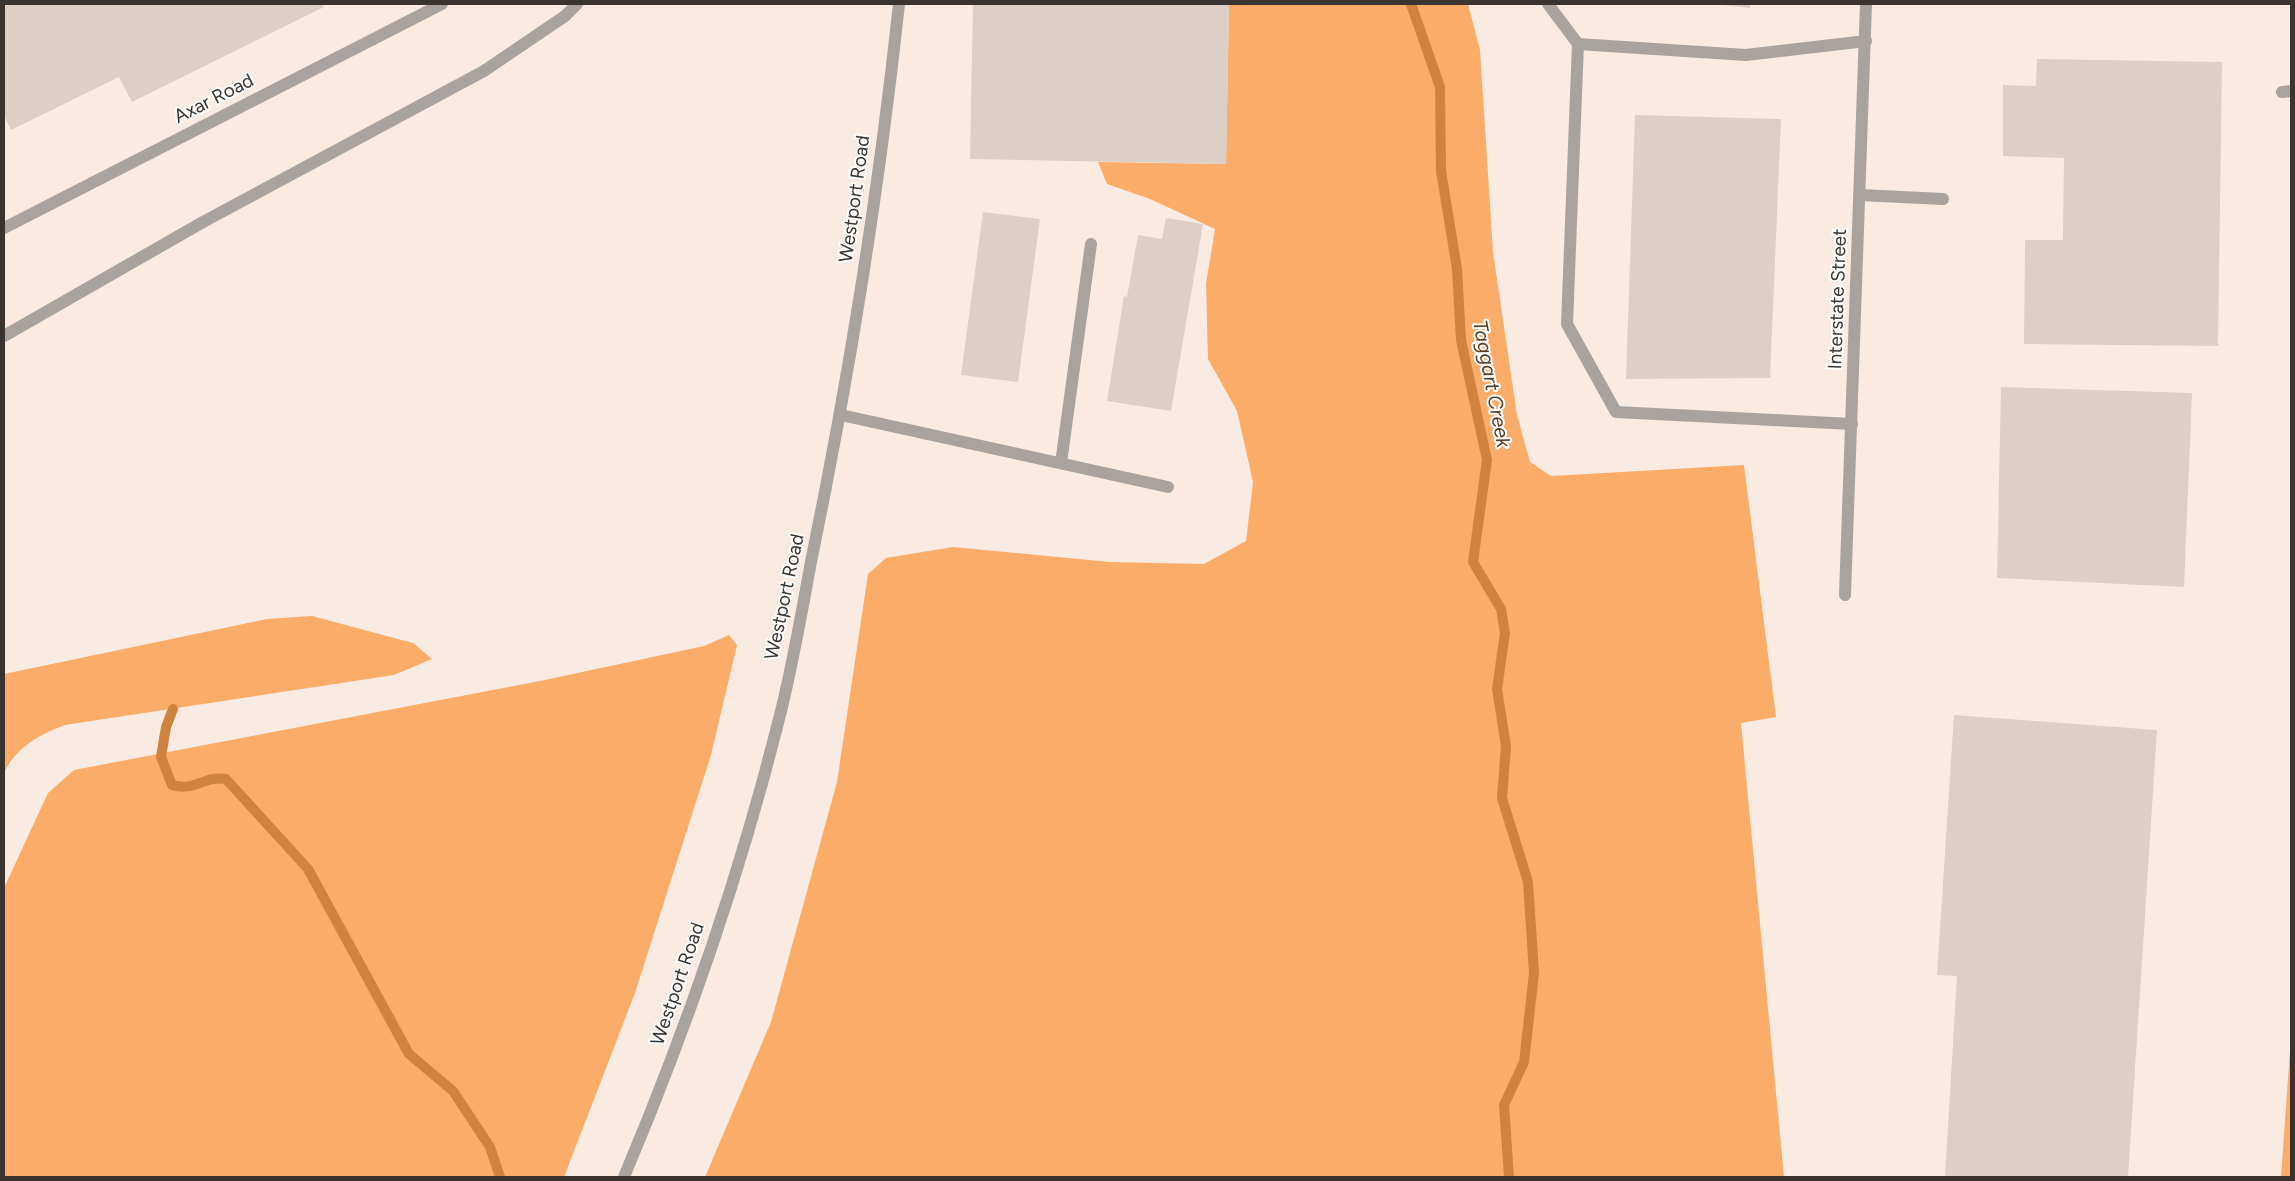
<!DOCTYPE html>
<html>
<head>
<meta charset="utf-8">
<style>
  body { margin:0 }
  #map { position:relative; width:2295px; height:1181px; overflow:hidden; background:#f9ebe2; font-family:Figtree,sans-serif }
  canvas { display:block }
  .frame { position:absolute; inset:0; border:5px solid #393430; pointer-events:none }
</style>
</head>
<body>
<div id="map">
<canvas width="2295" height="1181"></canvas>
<div class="frame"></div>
</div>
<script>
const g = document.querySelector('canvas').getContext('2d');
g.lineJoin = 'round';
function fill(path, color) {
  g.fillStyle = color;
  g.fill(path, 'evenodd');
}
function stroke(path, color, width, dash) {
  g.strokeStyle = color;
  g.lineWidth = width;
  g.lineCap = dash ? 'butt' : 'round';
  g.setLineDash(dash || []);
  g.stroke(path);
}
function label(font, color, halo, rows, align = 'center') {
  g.font = font + ' Figtree,sans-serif';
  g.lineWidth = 4;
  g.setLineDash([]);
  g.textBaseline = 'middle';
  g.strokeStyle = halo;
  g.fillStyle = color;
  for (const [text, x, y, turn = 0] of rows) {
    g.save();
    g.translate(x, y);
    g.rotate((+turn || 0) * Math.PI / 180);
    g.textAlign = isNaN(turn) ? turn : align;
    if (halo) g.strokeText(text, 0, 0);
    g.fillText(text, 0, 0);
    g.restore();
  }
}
fill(new Path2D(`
  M1229,4H1468L1480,50L1493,252L1517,415L1530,462L1551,476L1744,465L1776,717L1741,723L1784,1177H705L771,1022L837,782L868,574L886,558L953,547L1110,562L1204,564L1246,541L1253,482L1237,411L1208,359L1206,284L1215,229L1150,199L1107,184L1098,162L1226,164Z
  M312,616L413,643L432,659L394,675L65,725C38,736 18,745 4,773V674L267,619Z
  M729,635L737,645L711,755L635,993L564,1177H4V888L48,793L74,770L540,681L704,646Z
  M2291,1036V1177H2281Z`), '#fbac69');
stroke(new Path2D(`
  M1411,4L1440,87L1441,171L1457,269L1461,340L1487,460L1473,562L1501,609L1505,633L1497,689L1506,746L1502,798L1528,882L1534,973L1524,1062L1504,1105L1509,1177
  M173,709L166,727L161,757L172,785C196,792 203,775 226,779L308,869L409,1054L453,1091L490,1147L500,1177`), '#cf833e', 10);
fill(new Path2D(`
  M4,4H322L324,7L132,102L119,77L11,130L4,115Z
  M973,4H1229L1226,164L970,159Z
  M1714,4H1751L1750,8Z
  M2037,59L2222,62L2218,346L2024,344L2025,240H2063L2064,158L2003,156V85L2036,86Z
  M1635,115L1781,119L1770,378L1626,379Z
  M983,212L1040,219L1018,382L961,375Z
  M1166,218L1203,224L1171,411L1107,401L1124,296L1127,297L1138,235L1162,239Z
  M2001,387L2192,393L2184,587L1997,578Z
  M1954,715L2157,730L2128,1177H1945L1957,976L1937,975Z`), '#dccfc5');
stroke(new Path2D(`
  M1548,4L1578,44L1567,324L1616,412L1852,424
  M1578,44L1746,55L1866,41
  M1860,195L1943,199
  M4,336L203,222L484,71L565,16L577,4
  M841,415L1168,487
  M1061,463L1091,244`), '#a9a39f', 12);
stroke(new Path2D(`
  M2282,92L2291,91
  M4,228L442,4
  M1845,595L1866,4
  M624,1177C686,1030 739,878 778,723C792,670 801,615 811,562C849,377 879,191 899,4`), '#a9a39f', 12);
label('19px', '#393430', '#fff', [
  ["Axar Road",214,99,-27],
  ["Westport Road",855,199,-82],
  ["Interstate Street",1838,299,-88],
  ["Westport Road",785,597,-78],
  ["Westport Road",678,984,-71]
]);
label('italic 20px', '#5a3a1e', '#fff', [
  ["Taggart Creek",1491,384,79]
]);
</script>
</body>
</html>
